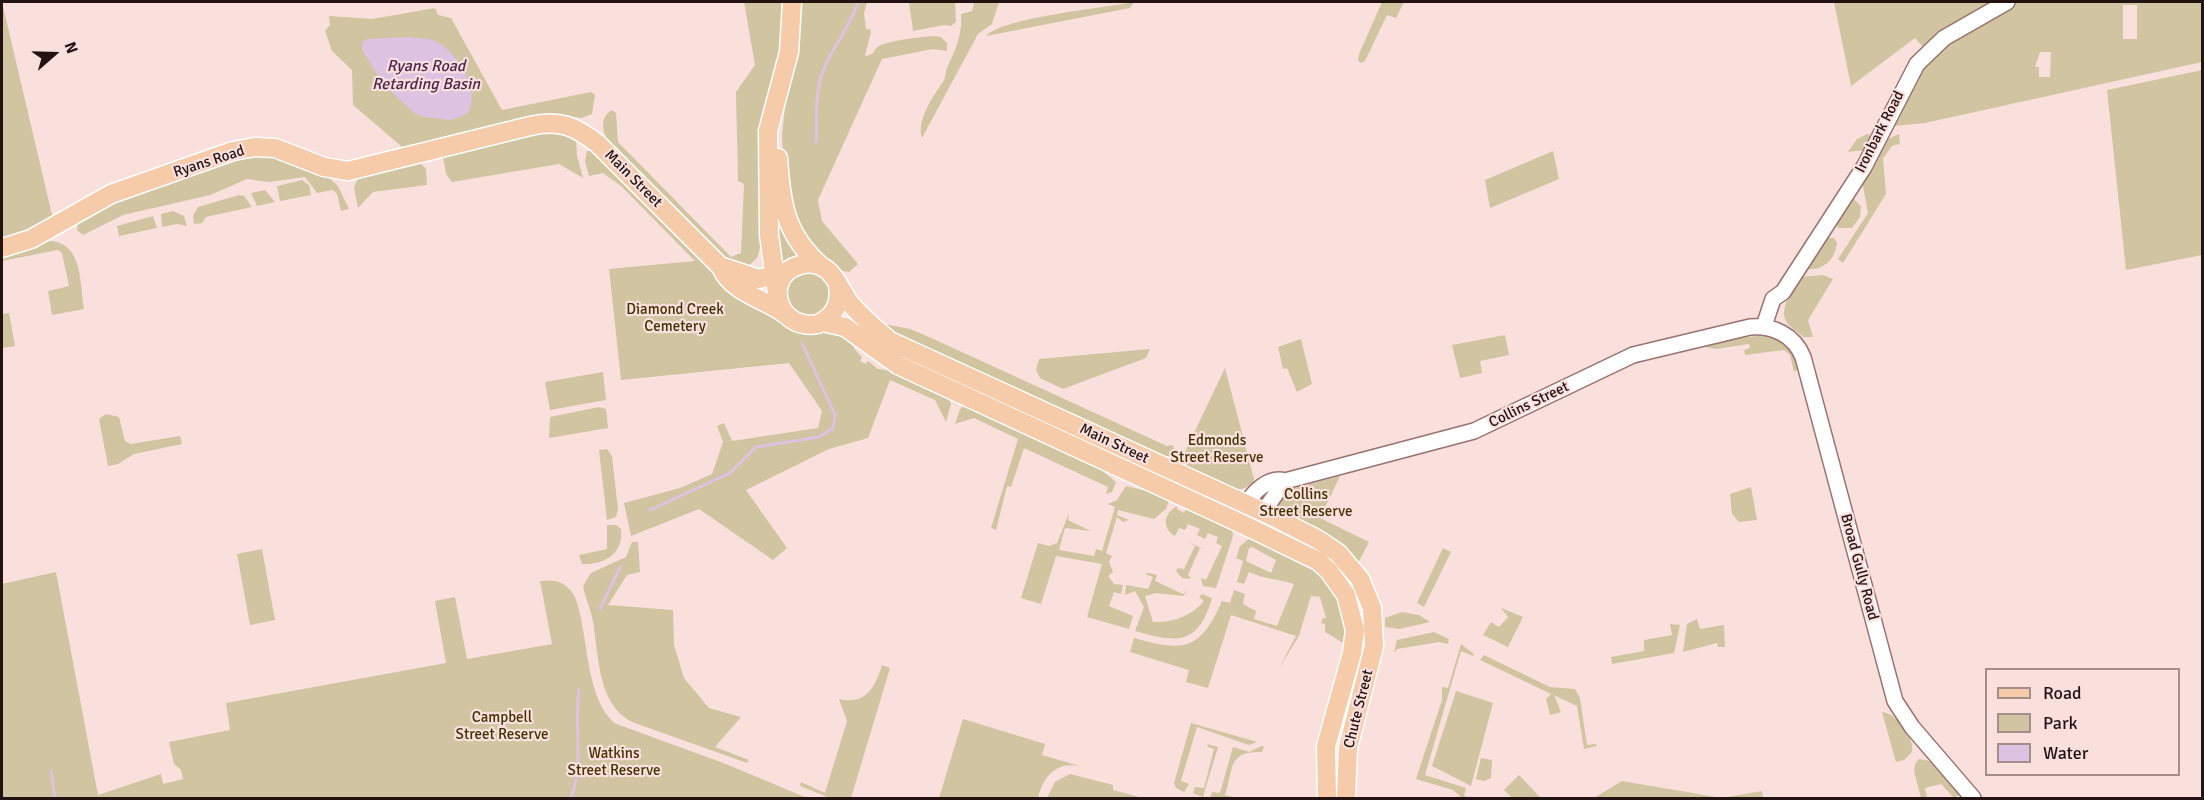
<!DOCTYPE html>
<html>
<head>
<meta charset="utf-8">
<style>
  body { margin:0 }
  #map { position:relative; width:2204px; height:800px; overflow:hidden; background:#fae0dc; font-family:Signika,sans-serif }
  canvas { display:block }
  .frame { position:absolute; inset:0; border:3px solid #221312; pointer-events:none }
  .legend { position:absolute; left:1985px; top:668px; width:195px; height:108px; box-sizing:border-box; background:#fae0dc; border:2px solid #a48e8b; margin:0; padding:8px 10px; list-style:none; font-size:18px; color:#221312 }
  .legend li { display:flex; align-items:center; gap:12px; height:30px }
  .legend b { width:30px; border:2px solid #a48e8b }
  .north { position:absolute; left:24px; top:24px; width:60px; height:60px; -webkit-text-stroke:4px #fae0dc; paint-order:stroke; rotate:70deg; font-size:16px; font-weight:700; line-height:24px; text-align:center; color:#221312 }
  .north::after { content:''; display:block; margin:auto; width:21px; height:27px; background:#221312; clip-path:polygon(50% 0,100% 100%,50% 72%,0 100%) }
</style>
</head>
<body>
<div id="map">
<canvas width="2204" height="800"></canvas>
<div class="frame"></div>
<ul class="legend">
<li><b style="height:8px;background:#f5cbaa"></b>Road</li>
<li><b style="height:16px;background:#d0c4a1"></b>Park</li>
<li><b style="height:16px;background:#dec2e2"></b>Water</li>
</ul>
<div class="north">N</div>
</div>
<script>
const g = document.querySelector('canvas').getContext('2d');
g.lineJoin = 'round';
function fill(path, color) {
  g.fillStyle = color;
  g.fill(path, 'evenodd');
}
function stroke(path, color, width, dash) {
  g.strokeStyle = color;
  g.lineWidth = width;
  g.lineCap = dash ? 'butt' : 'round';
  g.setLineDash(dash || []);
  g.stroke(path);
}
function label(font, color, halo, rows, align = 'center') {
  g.font = font + ' Signika,sans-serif';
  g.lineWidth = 4.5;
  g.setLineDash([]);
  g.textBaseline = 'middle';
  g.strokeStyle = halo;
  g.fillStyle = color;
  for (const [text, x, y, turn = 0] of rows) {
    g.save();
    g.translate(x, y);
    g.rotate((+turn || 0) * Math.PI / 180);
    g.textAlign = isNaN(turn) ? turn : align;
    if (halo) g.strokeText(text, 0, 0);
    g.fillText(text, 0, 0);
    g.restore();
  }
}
fill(new Path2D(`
  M2,2L53,219L2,241Z
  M744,2H787L762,240L757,258L745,269L735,268L701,238L607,140C602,129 600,117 612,110L616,113L618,142L731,257L741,253L744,184L738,181L736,92L755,65Z
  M796,2H867L864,13L866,29H870L871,32L865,56C877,54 871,51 879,46C889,41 931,34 941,37L947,43V51L933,49L882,59L818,200L822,221L858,264L849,272L837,270L796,229L783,159L782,135Z
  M909,2H955L956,22L951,26L944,25L913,31Z
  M974,2H999L992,24L978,34L922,138C916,120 934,95 943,82C946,78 945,73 947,68C955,51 963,33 961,14L972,11Z
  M1134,2L1130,8L986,36C1004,17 1104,8 1134,2Z
  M1382,2H1404L1396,18L1387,15L1365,61L1360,63L1358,60L1359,54Z
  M1834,2H1996L1924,48L1915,38L1851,86Z
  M2017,2H2202V62L1925,123L1893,126L1912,80L1948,41ZM2123,5H2137V39H2123ZM2040,52H2051L2050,77H2039V67H2035Z
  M435,8L438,15L451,18L502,110L591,92L595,95L592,114L582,118L549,115L408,152L353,105L352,70L332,51L325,31L330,25L329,16L372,19Z
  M2202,70V255L2126,270L2107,90Z
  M547,128L576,139L577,156L583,178L559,164L452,182L446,174L443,157Z
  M1867,134L1873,136L1864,150L1848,152L1857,139Z
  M1899,134L1900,144L1892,146L1883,158L1886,194L1843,263L1838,259L1868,213L1862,181L1884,141Z
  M587,151H592L726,286L791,329C806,335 824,325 839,332C849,337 853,349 862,357L860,361L866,364L868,361L878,369L894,371L949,398L951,404L946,422L935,400L890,380L868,438L829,449L746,490L787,548L773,560L699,509L631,536L624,503L680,488L712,474L723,442L717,426L724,423L732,441L818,428L822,411L789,363L621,380L609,269L695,261L621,186L603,173L589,176L585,162Z
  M1553,151L1559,179L1490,208L1485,180Z
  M266,153L326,175L338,186L349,209L341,211L337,194L333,190L317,193L305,177L269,182L247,179L210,195L123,215L83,235L77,230L78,221L96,209L213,163Z
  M419,162L426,169L427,185L373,192L358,208L354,188L357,180L369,174Z
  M302,180L309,185L311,195L280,201L277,186Z
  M265,190L275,202L257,206L251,193Z
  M239,195L244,196L252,207L206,217L202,223L194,224L193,216L198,207Z
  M1854,199L1861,206L1860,217L1852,228H1838L1836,221L1850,201Z
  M173,211L184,216L187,226L177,224L162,227L161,214Z
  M153,216L157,228L119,236L117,226Z
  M774,223L784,228L800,257L780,268Z
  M1826,238H1834L1837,243C1835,260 1823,271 1806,269Z
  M50,241C83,243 80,284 84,309L52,315L48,291L69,286L62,253L58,250L2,261V253Z
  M786 294a22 22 0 1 1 44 0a22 22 0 1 1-44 0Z
  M1823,275L1833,279L1808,320L1813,337H1803C1798,332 1789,327 1786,321C1779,309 1793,286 1801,277Z
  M9,313L15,346L2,348V314Z
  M884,324L910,329L929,337L1167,446L1173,445L1175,453L1169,456H1161L894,334Z
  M1505,335L1509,355L1480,361L1482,373L1460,378L1452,345Z
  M1757,336C1780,335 1793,348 1799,369L1794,372L1790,355L1784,350L1745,355L1744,350L1750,348L1749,344L1716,349L1700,346C1713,338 1740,339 1757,336Z
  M1301,339L1312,384L1297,392L1287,368L1283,369L1278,347Z
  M1150,349L1146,358L1063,389L1040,378L1036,370L1039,359Z
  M1225,368L1255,483L1242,489H1234L1188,468L1183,456Z
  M603,372L606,400L550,410L545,382Z
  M966,404L1088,459L1116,482L1112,492L1106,494L1108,487L1024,448L1011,487L1007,486L996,530L991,528L1018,439L974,418L955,424L960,409Z
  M599,407L606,409L608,428L549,438L550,417Z
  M106,414L119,417L125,441L131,444L180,436L182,444L134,454L118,464L108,466L99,419Z
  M607,449L612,456L618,509L616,517L607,520L599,450Z
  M1340,476L1320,518L1369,542L1358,563L1336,541L1277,507V502L1286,490Z
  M1126,486L1155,493L1169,500L1166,509L1154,519L1118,510L1117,515L1129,520L1123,522L1117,517L1106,553L1112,556L1109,562L1113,572L1108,576L1114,584L1123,585L1121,594L1114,592L1109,606L1133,616L1129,629L1087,617L1102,564L1056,556L1041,604L1021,598L1038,543L1049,546L1057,543L1069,513L1068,520L1091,531L1065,528L1059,550L1094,556L1096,549L1102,551L1115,507L1108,504L1117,500Z
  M1751,487L1757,520L1739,522L1732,514L1730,494Z
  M1177,506V509L1184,513L1186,509L1213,518L1232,529L1233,536L1216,588L1203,586L1201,578L1206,580L1222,546L1216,543L1218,537L1208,533L1205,539L1197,535L1200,529L1188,524L1185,530L1179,528L1175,536C1161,528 1164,513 1177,506Z
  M607,525H616L621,529C624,554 604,565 582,564L579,555L607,549Z
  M1251,537C1300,560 1353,579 1345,644L1325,632V624L1321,623L1323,618H1326L1320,597L1311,596L1299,636L1279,668L1296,636L1231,615L1208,688L1186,682L1189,670L1130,652L1134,638C1184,652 1200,651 1222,601L1230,603L1234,590L1245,594L1243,604L1256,611L1254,619L1277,626L1294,584C1278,579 1264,579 1249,572L1244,584L1237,582L1243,561L1236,558L1240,546ZM1252,547L1276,560L1271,573L1246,561L1249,548Z
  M632,542H638L640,572L627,575L608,605L673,610L674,645L684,678L709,708L741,717L715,747L749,760L747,763L632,722C597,704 599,655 593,622C591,609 585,598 583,586L591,573L626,557Z
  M1189,542L1205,550L1200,548L1188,575L1191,578L1189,579L1182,578L1176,571L1178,568L1184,569L1195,546Z
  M1443,548L1451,552L1424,607L1417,603Z
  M262,549L275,620L250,625L237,554Z
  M56,572L98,795L161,774L163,784L183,779L181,770L174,764L169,742L230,730L226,703L446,663L435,601L455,597L467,659L552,644L540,581C556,579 567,582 575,597C589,633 584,695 614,723L726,764L807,798H2V584Z
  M1148,573L1157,575L1155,581L1183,594L1188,589L1183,596L1156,593L1145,596L1153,622C1172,623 1192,616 1204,601L1199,597L1202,594L1212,598C1198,646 1177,643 1135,631L1144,607L1135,591L1125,595L1126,585L1148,589L1153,577L1145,574Z
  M1501,608L1523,617L1508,647L1483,635L1491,622L1499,627L1508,617Z
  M1402,612L1419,615L1430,622L1399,629L1385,627V618Z
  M1697,619L1700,629L1724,625L1725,647H1718L1717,643L1683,652L1687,624Z
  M1670,624L1680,625L1674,653L1612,664L1611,657L1644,651V640L1672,635Z
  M1434,632L1449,639L1448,644L1439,642L1397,649L1394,653L1397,640Z
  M1461,644L1474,654L1473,656L1461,651L1425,775L1466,788L1464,796L1472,798H1462L1453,790L1416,779L1442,700V687L1448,688Z
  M1484,655L1550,687L1575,689L1580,698L1587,745L1596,744L1597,746L1584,749L1577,706L1554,695L1561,712L1550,715L1546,699L1551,694L1480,660Z
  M882,665L890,668L851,798H830L800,786L801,782L825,793L847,721L839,699C866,705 875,688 882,665Z
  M1456,691L1493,703L1471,786L1432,766Z
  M1882,712C1897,713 1915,738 1912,752L1904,760L1896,762Z
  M963,719L1045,744L1042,755L1080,766C1055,762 1044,776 1038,798H939Z
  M1191,723L1257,742L1249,745L1197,727L1181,781L1189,784L1184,792L1176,788L1174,783Z
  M1207,744L1218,747L1203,797L1193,793L1195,787L1204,788L1214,749L1208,747Z
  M1262,746L1264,747L1262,752C1227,751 1234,768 1225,795L1237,798H1210L1212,792L1220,793L1233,747L1249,752Z
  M1481,758L1492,760L1491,778L1484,781L1476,779Z
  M1919,759L1930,761L1959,795L1954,798L1941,784L1925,788L1927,798H1921L1914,771L1915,764Z
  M1070,774L1113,785V790L1143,798H1047L1055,782Z
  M1519,775L1541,798H1512L1504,790Z
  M1622,781L1722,798L1762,791L1763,798H1594Z`), '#d0c4a1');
fill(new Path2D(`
  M406,37C416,38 427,38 435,41C457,52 483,91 467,114L451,120L424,117L414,113L384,85L362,50V43L367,39Z`), '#dec2e2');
stroke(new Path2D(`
  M816,142C817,121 815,97 821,77C829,50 850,29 858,2
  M650,510L730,473L756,447L819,437L833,428L835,415L802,343
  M600,609L620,567
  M51,771L55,798
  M571,798C584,764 574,726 579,690`), '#dec2e2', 3);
const secondary = new Path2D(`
  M1764,326L1773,299L1783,292L1864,167L1917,64L1944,38L2007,2
  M1246,505C1253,492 1269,476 1285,481L1474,431L1633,355L1750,327C1773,325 1794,335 1803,357L1895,701L1912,727L1973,798
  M1263,512L1285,481`);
const primary = new Path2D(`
  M778,158C781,204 785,235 822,267
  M2,248L31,239L111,194L233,151L255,147L275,148L324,167L348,171L530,126C559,119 575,126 598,144L721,267C731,292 765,299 785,314
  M723,267L759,279L785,272
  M838,286C841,303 834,317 818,324C776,332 762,275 800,265C809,262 819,264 826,269C837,277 842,293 850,303C862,318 876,329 890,341L1272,516L1317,539L1338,553L1360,579L1372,608L1374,646L1348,748L1346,798
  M777,293L769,235L768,131L789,52L792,2
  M823,322L845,327L898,365L1244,525L1318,561L1329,571L1346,595L1355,630L1352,653L1326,746L1327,798`);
stroke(secondary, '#99726e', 18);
stroke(primary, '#fff', 21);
stroke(secondary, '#fff', 15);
stroke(primary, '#f5cbaa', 18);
label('15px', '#221312', '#fae0dc', [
  ["Ironbark Road",1880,132,-63],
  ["Ryans Road",209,162,-18],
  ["Main Street",633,179,45],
  ["Collins Street",1529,405,-26],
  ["Main Street",1114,444,25],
  ["Broad Gully Road",1859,567,75],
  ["Chute Street",1359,709,-76]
]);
label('15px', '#403100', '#fae0dc', [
  ["Diamond Creek",675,310],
  ["Cemetery",675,327],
  ["Edmonds",1217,441],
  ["Street Reserve",1217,458],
  ["Collins",1306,495],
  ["Street Reserve",1306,512],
  ["Campbell",502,718],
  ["Street Reserve",502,735],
  ["Watkins",614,754],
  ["Street Reserve",614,771]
]);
label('italic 16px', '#49254e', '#fae0dc', [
  ["Ryans Road",426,67],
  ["Retarding Basin",426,85]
]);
</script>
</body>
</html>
